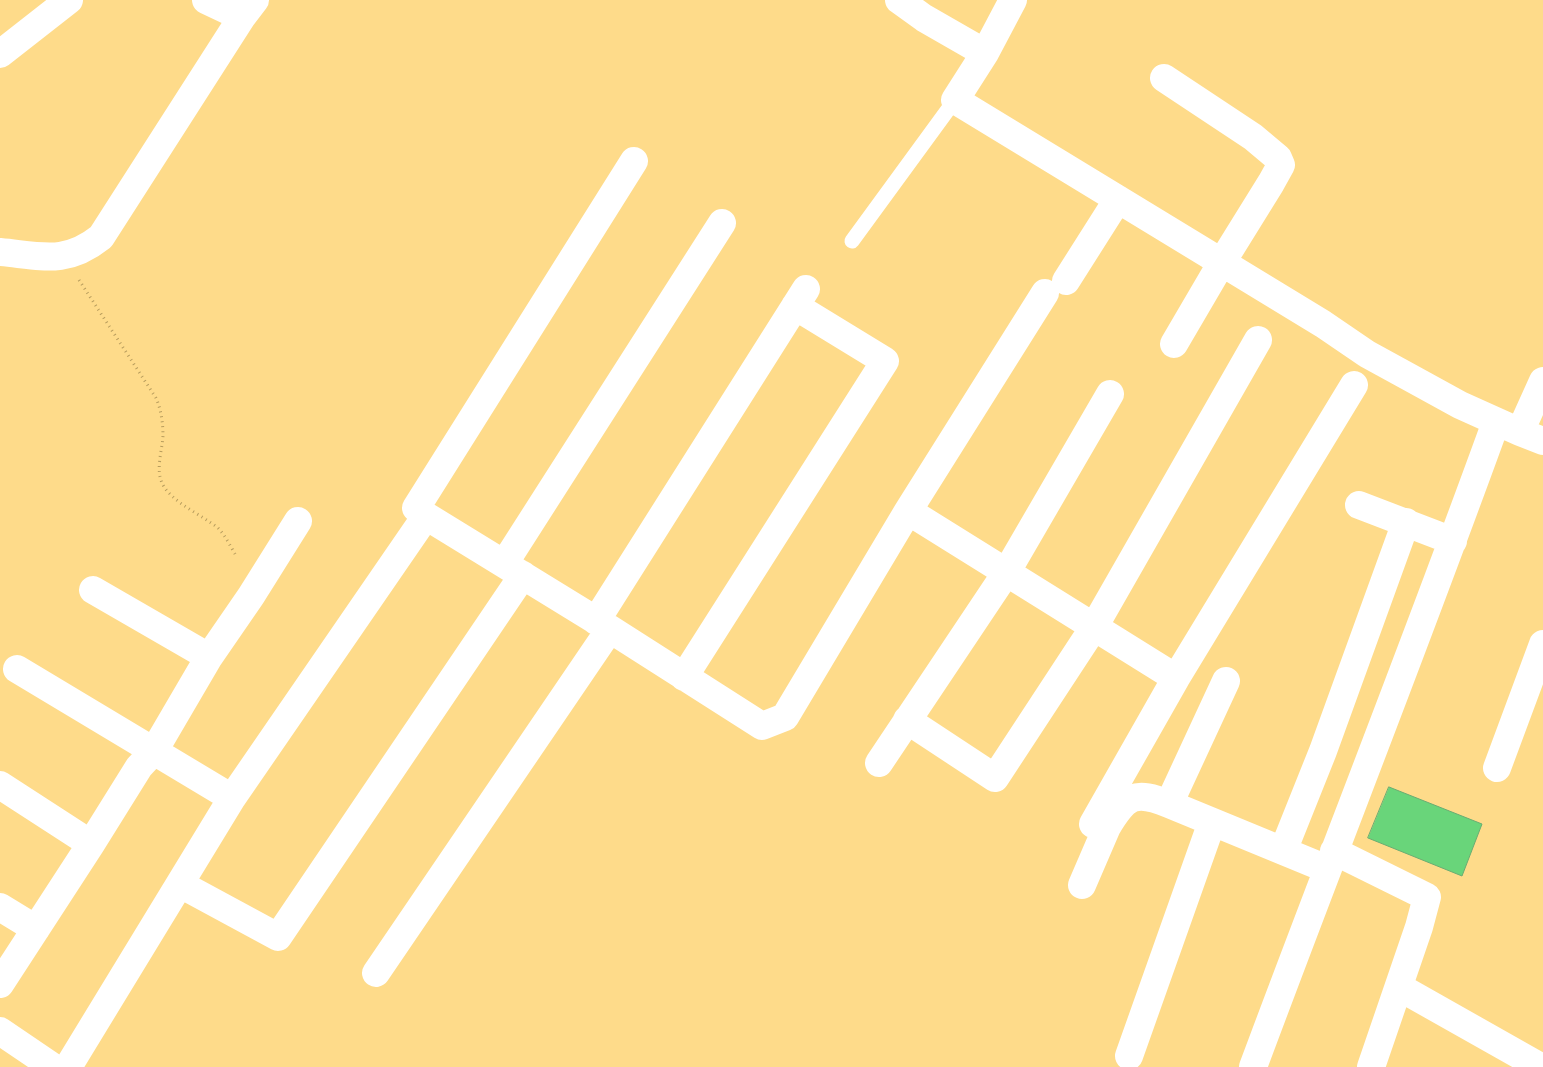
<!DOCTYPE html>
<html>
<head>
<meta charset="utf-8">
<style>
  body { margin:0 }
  canvas { display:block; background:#fedb8a }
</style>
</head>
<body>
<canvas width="1543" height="1067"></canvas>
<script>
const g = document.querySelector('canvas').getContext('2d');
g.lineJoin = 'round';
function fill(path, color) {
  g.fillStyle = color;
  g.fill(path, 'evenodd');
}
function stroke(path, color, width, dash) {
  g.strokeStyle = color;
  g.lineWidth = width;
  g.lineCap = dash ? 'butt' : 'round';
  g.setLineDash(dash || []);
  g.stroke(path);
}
const building = new Path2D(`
  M1389,787L1482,824L1462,876L1368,838Z`);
fill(building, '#69d57a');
stroke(building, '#6aac72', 1);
stroke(new Path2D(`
  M79,280L156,398C161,409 163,423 163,436C162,452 155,470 163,485C173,503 202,515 218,528C226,536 231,548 237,557`), '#b89d5d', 3, [1, 4]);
stroke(new Path2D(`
  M852,241L955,100`), '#fff', 15);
stroke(new Path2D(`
  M206,0L242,17
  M899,0L924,18L985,53L1013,0
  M985,53L955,100L1323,324L1367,354L1409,377L1460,405L1520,432L1543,381
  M0,54L69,0
  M1164,78L1253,137L1278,158L1281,165L1271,183L1222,262L1174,344
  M0,252C42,256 66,265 101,237L242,17L255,0
  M1066,281L1118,199
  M1520,432L1543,441
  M1359,505L1453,541
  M908,511L1176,678L1093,824
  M426,516L416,508L634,161
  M504,564L722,223
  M93,590L209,657
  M596,621L806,289
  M17,669L232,798
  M684,677L885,361L795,306
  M1176,678L1354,385
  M907,720L995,778L1094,627L1258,340
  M879,763L1006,573L1110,394
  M1497,768L1543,644
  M0,785L91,844
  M1169,804L1226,681
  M1283,851L1323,751L1406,522
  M1334,851L1427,897L1419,927L1371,1067
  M180,884L278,937L523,575
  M1082,885L1107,827C1126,795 1135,790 1169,804L1327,869
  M0,907L36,929
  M376,973L610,629
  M0,984L91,844L139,767L154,751L209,657L251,596L298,521
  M1399,987L1539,1066
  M0,1031L53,1067
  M1129,1056L1212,822
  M68,1067L232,798L426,516L610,629L762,726L785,717L908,511L1045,293
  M1253,1067C1333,852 1418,638 1496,422`), '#fff', 28);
</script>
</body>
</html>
